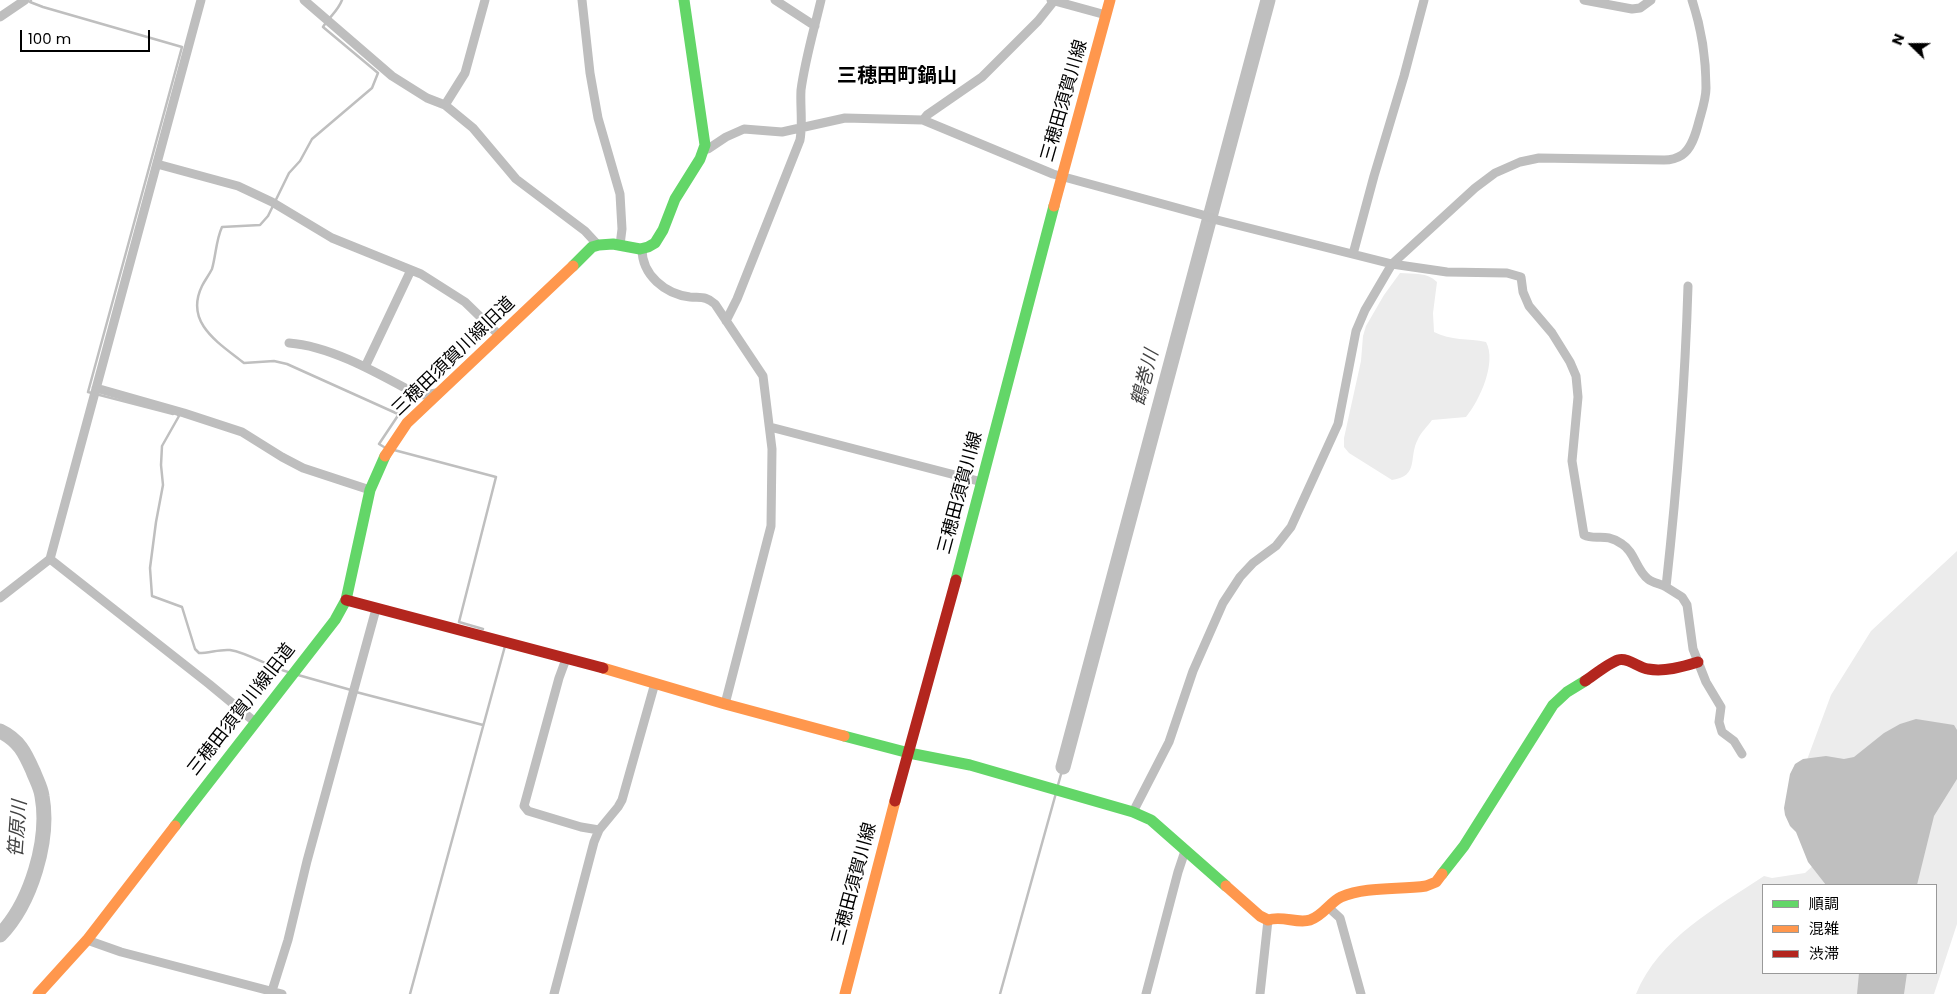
<!DOCTYPE html>
<html>
<head>
<meta charset="utf-8">
<style>
  body { margin:0 }
  #map { position:relative; width:1957px; height:994px; overflow:hidden; background:#fff; font-family:Poppins,"Noto Sans JP",sans-serif }
  canvas { display:block }
  .legend { position:absolute; left:1762px; top:884px; width:175px; height:90px; box-sizing:border-box; background:#fff; border:1px solid #999; margin:0; padding:6px 9px; list-style:none; font-size:15px; color:#000 }
  .legend li { display:flex; align-items:center; gap:10px; height:25px }
  .legend b { width:25px; border:1px solid #999 }
  .north { position:absolute; left:1887px; top:20px; width:50px; height:50px; -webkit-text-stroke:4px #fff; paint-order:stroke; rotate:292deg; font-size:14px; font-weight:700; line-height:20px; text-align:center; color:#000 }
  .north::after { content:''; display:block; margin:auto; width:18px; height:22px; background:#000; clip-path:polygon(50% 0,100% 100%,50% 72%,0 100%) }
  .scale { position:absolute; left:20px; top:30px; width:130px; height:22px; box-sizing:border-box; border:2px solid #000; border-top:0; padding-left:6px; font-size:15px; line-height:18px; white-space:nowrap; color:#000; -webkit-text-stroke:4px #fff; paint-order:stroke }
</style>
</head>
<body>
<div id="map">
<canvas width="1957" height="994"></canvas>
<ul class="legend">
<li><b style="height:6px;background:#63d668"></b>順調</li>
<li><b style="height:6px;background:#ff974d"></b>混雑</li>
<li><b style="height:6px;background:#b3261e"></b>渋滞</li>
</ul>
<div class="north">N</div>
<div class="scale">100 m</div>
</div>
<script>
const g = document.querySelector('canvas').getContext('2d');
g.lineJoin = 'round';
function fill(path, color) {
  g.fillStyle = color;
  g.fill(path, 'evenodd');
}
function stroke(path, color, width, dash) {
  g.strokeStyle = color;
  g.lineWidth = width;
  g.lineCap = dash ? 'butt' : 'round';
  g.setLineDash(dash || []);
  g.stroke(path);
}
function label(font, color, halo, rows, align = 'center') {
  g.font = font + ' Poppins,"Noto Sans JP",sans-serif';
  g.lineWidth = 4.5;
  g.setLineDash([]);
  g.textBaseline = 'middle';
  g.strokeStyle = halo;
  g.fillStyle = color;
  for (const [text, x, y, turn = 0] of rows) {
    g.save();
    g.translate(x, y);
    g.rotate((+turn || 0) * Math.PI / 180);
    g.textAlign = isNaN(turn) ? turn : align;
    if (halo) g.strokeText(text, 0, 0);
    g.fillText(text, 0, 0);
    g.restore();
  }
}
fill(new Path2D(`
  M1400,273C1414,274 1427,272 1437,282L1433,313L1434,332C1451,341 1468,338 1486,342C1497,362 1480,400 1466,417L1432,420C1428,426 1421,432 1418,439C1408,457 1420,476 1392,480L1349,453L1344,447V438L1361,361L1363,336L1366,326L1384,295Z
  M1957,551V924L1934,994H1636C1659,938 1716,908 1764,876L1772,878L1805,873L1817,862L1801,776L1831,695L1871,631ZM1763,885H1936V973H1763Z`), '#ececec');
fill(new Path2D(`
  M1916,719L1954,725L1957,730V779L1934,816L1917,885H1826L1808,862L1796,832L1790,826L1785,815L1784,808L1790,774L1795,764L1803,759L1826,756L1844,759L1854,757L1884,733L1900,724Z
  M1859,973H1907L1904,994H1857Z`), '#bfbfbf');
stroke(new Path2D(`
  M31,0L30,2L43,7L182,47L88,392L173,414
  M342,0C338,11 329,17 323,27L378,73L372,88L312,139L300,161L289,173L268,216L260,225L222,227C216,240 216,255 212,269C209,275 205,280 202,286C184,323 219,343 244,363L274,361L287,364L398,414L397,417L379,444L384,447
  M178,415L179,416L162,446L161,465L163,485L156,522L150,568L152,596L182,607L195,649L199,653C210,653 219,649 230,650C249,653 269,667 288,672
  M394,450L496,477L459,622L483,629
  M298,675L351,690
  M356,692L483,725
  M1058,785L1063,767
  M410,994L505,646
  M1000,994L1056,793`), '#bfbfbf', 2.5);
stroke(new Path2D(`
  M0,731C19,740 25,753 33,771C36,779 41,788 42,796C50,840 31,903 0,935
  M1063,767L1268,0`), '#bfbfbf', 15);
stroke(new Path2D(`
  M304,0L392,76L427,98L445,105L473,128L516,179L585,231L597,244
  M582,0L590,73L598,118L620,194L622,229L620,245
  M775,0L815,26
  M1051,0L1106,15
  M1584,0L1632,9L1640,8L1651,0
  M0,17L25,0
  M445,105L465,73L485,0
  M923,120L927,115L982,77L1038,21L1054,1
  M704,150L708,149L726,137L744,129L782,132L845,118L923,120L1053,174L1203,215L1217,220L1392,264L1447,272L1507,273L1521,277L1523,292L1529,306L1552,333L1570,362L1576,376L1578,397L1572,461L1584,535C1596,541 1605,532 1622,544C1635,552 1636,570 1648,579C1653,583 1661,584 1666,587
  M157,164L238,186L272,202L332,238L421,274L465,302L500,336
  M642,249C642,275 665,294 690,297C701,298 706,296 715,304L763,376L772,449L771,526L725,704
  M1353,254L1374,176L1404,76L1424,0
  M1688,286C1685,386 1677,487 1666,587L1682,597L1687,605L1693,649L1706,682L1721,707L1719,722L1722,732L1734,741L1742,754
  M726,321L737,299L800,140C803,123 800,107 801,90C805,60 814,30 821,0
  M289,343C331,346 379,374 416,394L425,395L436,393
  M365,367L411,270
  M96,388L184,413L242,432L282,457L303,468L370,490
  M770,427L982,482
  M50,559L209,684L255,722
  M0,598L50,559L201,0
  M566,659L559,678L524,806L528,811L581,827L599,830
  M1133,812L1169,742L1193,671L1223,603L1240,577L1253,563L1276,546L1291,527L1338,424L1356,331L1365,310L1392,264L1475,188L1495,173L1520,162L1539,158L1664,160C1670,160 1676,159 1682,155C1691,149 1695,136 1698,125C1701,113 1706,100 1706,88C1706,59 1701,27 1692,0
  M1328,907L1340,918L1361,994
  M87,940L121,952L282,994
  M271,994L288,940L307,861L376,609
  M554,994L594,842L599,830L618,807L622,800L655,683
  M1146,994L1178,872L1185,851
  M1260,994L1268,920`), '#bebebe', 9);
stroke(new Path2D(`
  M573,266L592,247L599,245L613,244L640,249L648,247L655,243L663,230L675,199L700,159L705,145L684,0
  M956,580L1054,206
  M844,736L909,753L970,765L1133,812L1151,820L1226,886
  M175,826L335,620L346,600L370,490L385,456
  M1442,874L1464,846L1553,705L1567,692L1585,681`), '#63d668', 11);
stroke(new Path2D(`
  M1054,206L1110,0
  M385,456L407,423L573,266
  M603,668L725,704L844,736
  M1226,886L1260,916L1268,920C1282,915 1297,924 1310,920C1323,916 1330,902 1341,897C1367,886 1399,890 1426,886L1436,882L1442,874
  M38,994L87,940L175,826
  M845,994L895,801`), '#ff974d', 11);
stroke(new Path2D(`
  M346,600L603,668
  M1585,681C1594,675 1609,663 1618,660C1628,657 1639,668 1648,669C1664,672 1682,667 1698,662
  M895,801L956,580`), '#b3261e', 11);
label('18px', '#000', '#fff', [
  ["三穂田須賀川線",1065,101,-74],
  ["三穂田須賀川線旧道",454,357,-44],
  ["三穂田須賀川線",961,493,-75],
  ["三穂田須賀川線旧道",242,710,-52],
  ["三穂田須賀川線",855,884,-75]
]);
label('italic 19px', '#444', '#fff', [
  ["鶴巻川",1146,378,-75],
  ["笹原川",19,829,-86]
]);
label('bold 20px', '#000', '#fff', [
  ["三穂田町鍋山",897,77]
]);
</script>
</body>
</html>
